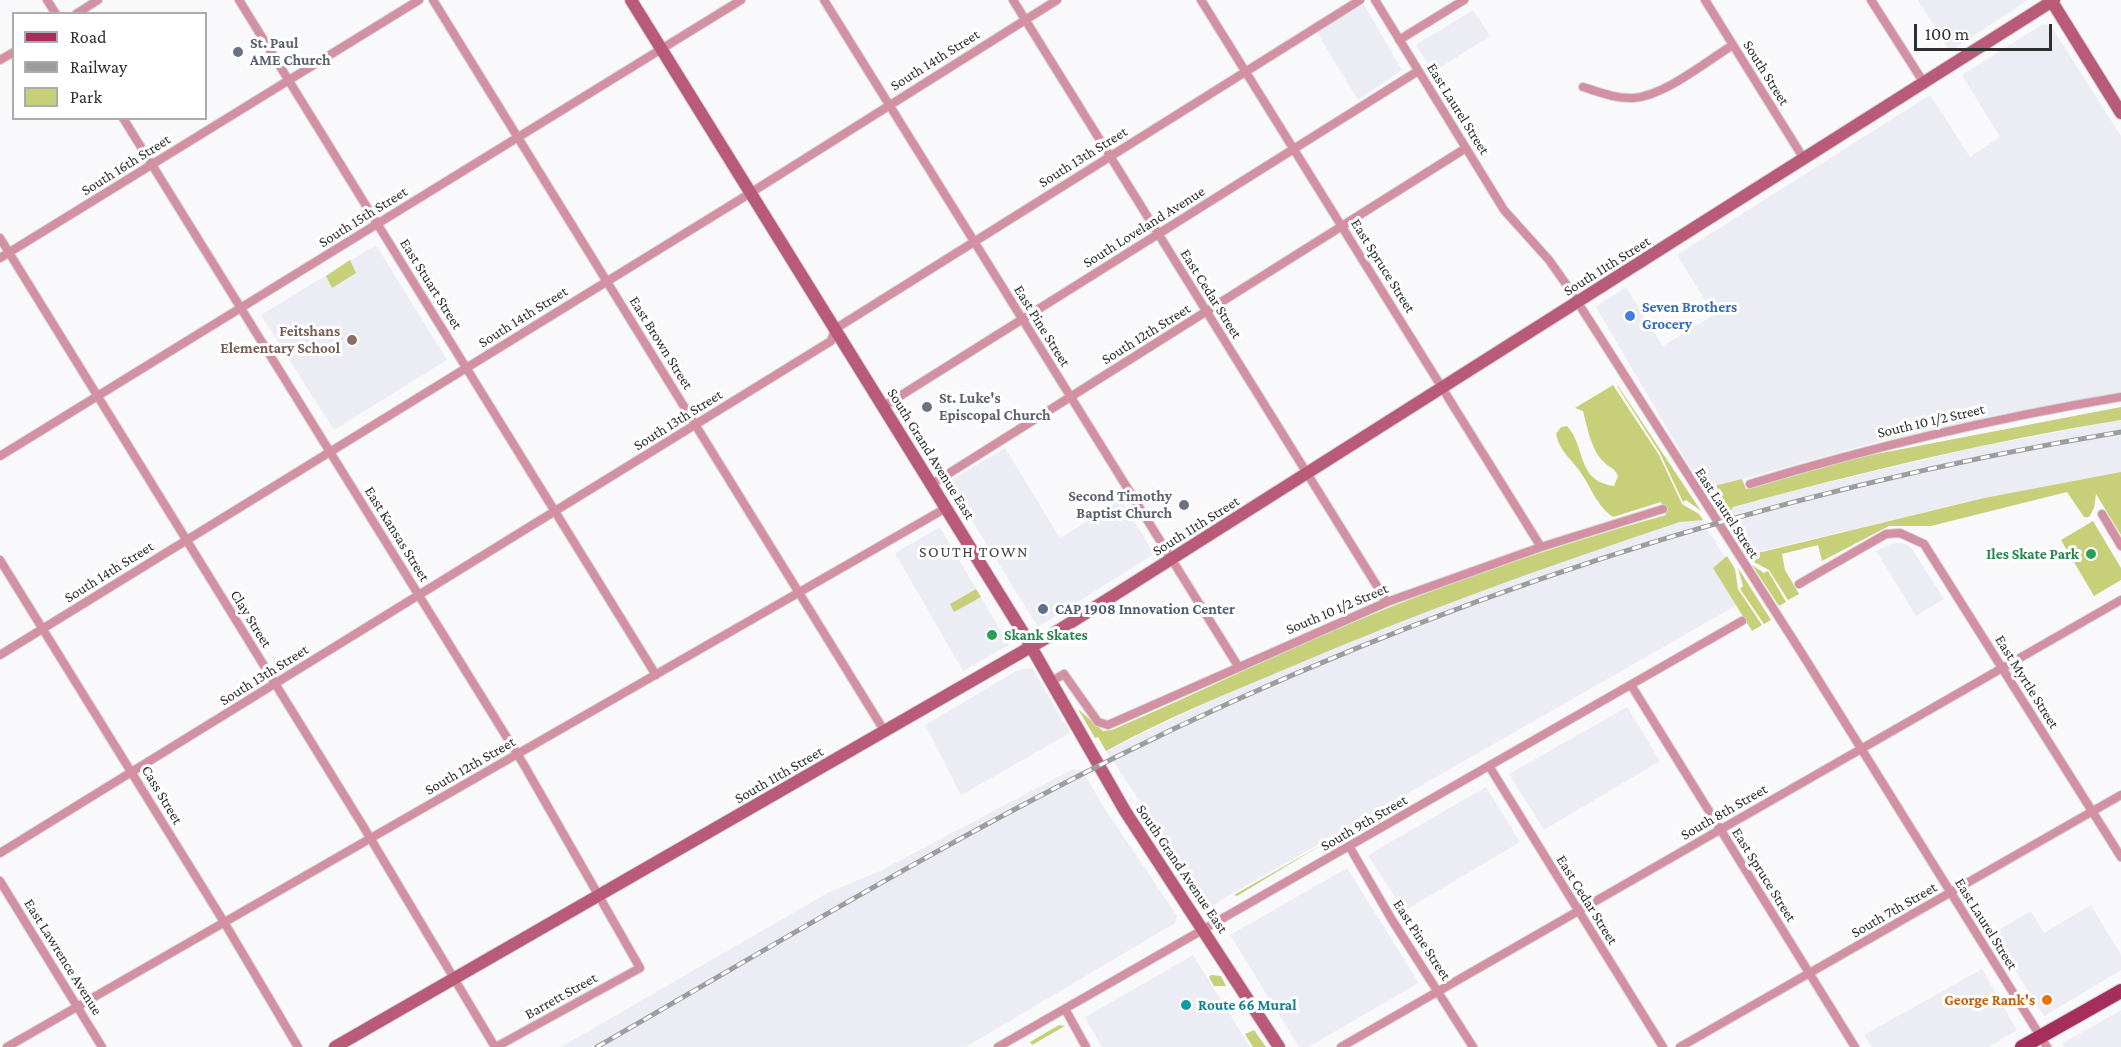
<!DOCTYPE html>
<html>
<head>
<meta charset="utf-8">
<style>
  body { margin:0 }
  #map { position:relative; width:2121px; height:1047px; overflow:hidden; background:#f9f9fb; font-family:"Crimson Pro",serif }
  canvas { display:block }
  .legend { position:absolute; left:12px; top:12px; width:195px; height:108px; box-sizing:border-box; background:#fff; border:2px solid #acacac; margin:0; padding:8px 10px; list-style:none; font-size:18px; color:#2f2f2f }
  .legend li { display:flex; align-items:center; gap:12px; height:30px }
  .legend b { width:30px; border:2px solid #acacac }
  .scale { position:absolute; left:1914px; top:24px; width:138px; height:27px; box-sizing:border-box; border:3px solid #2f2f2f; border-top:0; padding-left:8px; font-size:18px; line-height:21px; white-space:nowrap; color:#2f2f2f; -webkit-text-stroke:4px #fff; paint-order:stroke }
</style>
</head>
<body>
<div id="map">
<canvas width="2121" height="1047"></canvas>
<ul class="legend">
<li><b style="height:8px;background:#a52e5c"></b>Road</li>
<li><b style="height:8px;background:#9d9d9e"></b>Railway</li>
<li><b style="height:16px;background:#c8cf79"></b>Park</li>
</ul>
<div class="scale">100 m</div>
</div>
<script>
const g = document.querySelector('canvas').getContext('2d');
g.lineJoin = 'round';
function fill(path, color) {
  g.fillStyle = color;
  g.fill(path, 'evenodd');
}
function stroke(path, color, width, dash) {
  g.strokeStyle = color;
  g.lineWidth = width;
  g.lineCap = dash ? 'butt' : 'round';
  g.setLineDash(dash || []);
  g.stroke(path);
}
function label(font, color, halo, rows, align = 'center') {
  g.font = font + ' "Crimson Pro",serif';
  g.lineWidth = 6;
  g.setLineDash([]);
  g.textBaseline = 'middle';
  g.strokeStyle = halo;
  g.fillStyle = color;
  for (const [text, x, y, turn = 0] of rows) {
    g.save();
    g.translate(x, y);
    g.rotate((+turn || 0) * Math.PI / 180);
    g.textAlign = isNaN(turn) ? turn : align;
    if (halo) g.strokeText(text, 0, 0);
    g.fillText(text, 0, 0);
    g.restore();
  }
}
fill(new Path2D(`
  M1918,0H2028L1950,51Z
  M1364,5L1402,70L1358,100L1316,31L1353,8Z
  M1473,10L1490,36L1433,72L1416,45Z
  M2043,24L2051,26L2121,136V392L1998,415L1880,441L1703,490L1596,307L1626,287L1663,346L1714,315L1677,255L1930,95L1970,157L2000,137L1962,75Z
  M376,245L447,360L334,430L261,315Z
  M2121,420V472L1984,498L1758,552L1748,550L1726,515L1733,507L1804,488L1973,448Z
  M1005,448L1060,538L1121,500L1154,554L1038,627L948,482Z
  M1688,520H1703L1710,535L1717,541L1715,542L1725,557L1714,569L1737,605L1221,900L1211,908L1204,905L1170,845L1106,751L1212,700L1394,622L1543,567Z
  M940,527L1009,645L963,671L895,553Z
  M1895,542L1906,544L1912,549L1944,599L1916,616L1876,551Z
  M1032,668L1070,733L961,795L925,725L1018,670Z
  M1627,707L1660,761L1544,830L1509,774Z
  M1073,769L1082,770L1103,806L1177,916L1175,923L966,1047H561L829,892L880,871Z
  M1486,787L1520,842L1404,911L1368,855Z
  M1347,868L1419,983L1308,1047H1299L1230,935Z
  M2091,905L2121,955V970L2044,1016L1992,934L2031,911L2044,933Z
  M1193,955L1250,1047H1102L1085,1017Z
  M1982,969L2017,1030L1988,1047H1872L1864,1035Z
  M2121,1010V1047H2064L2063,1043Z`), '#ececf5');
fill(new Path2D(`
  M350,260L356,273L332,288L326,276Z
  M1613,385L1659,455L1682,504L1699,514L1703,520L1680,522C1547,566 1416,613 1288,668C1226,694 1164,719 1106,751L1098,737L1095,738L1078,709L1103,731L1112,730C1173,704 1233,675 1294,648C1414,594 1539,550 1666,515L1661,502L1613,517C1596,505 1591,487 1579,470C1569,457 1560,451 1556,434L1561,427L1567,426C1586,446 1576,481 1614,486L1618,476C1614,466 1608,468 1602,460C1591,449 1587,426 1583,411L1575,408Z
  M1617,386H1618L1701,511L1686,500L1683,502L1660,453Z
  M2121,407V420C1990,441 1861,472 1733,507L1729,514L1724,516L1719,508L1714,486L1742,479L1746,489L1845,460Z
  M2121,472V535L2096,494L2094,508L2089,517H2084L2067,492L1931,526H1889L1822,561L1818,545L1782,554L1785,570L1799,594L1788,600L1769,570L1754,562L1747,550L1762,552L1984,498Z
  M2093,521L2121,568V580L2094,596L2061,540Z
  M1727,556L1735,569L1738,589L1762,625L1752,631L1713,568Z
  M1752,565L1764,573L1768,571L1786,602L1779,606Z
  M1738,568L1771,620L1764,624L1740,589L1743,586Z
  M976,589L981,597L954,612L950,604Z
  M1323,844L1237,896L1234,895Z
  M1211,975L1221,976L1226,986H1214L1209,977Z
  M1059,1025L1065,1026L1032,1045L1030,1042Z
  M1254,1030L1266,1047H1253L1245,1034Z`), '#c8cf79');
const street = new Path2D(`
  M47,0L56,14
  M239,0L656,675
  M433,0L885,732
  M824,0L1238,666
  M1013,0L1387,602
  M1201,0L1541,547
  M1375,0L1504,210L1549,260L1568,287L1801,652L2047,1047
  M1705,0L1804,159
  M1871,0L1924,83
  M76,14L98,0
  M1399,40L1464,0
  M0,60L14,52
  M1583,87C1599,92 1616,99 1634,98C1666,95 1705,62 1733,45
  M123,118L524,765L640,968L496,1047
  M0,238L363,826L495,1047
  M0,258L419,0
  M884,406L1418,71
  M0,456L741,0
  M932,484L1466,148
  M1750,484C1872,447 1995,418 2121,397
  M2102,514L2121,546
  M0,560L224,922L298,1047
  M1799,584L1886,534L1900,533L1924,544L2121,857
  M0,655L736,202L1057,0
  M1052,681L1064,674L1098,722L1108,725L1387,602L1541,547L1663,509
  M1631,685L1855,1047
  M1489,766L1663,1047
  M1349,846L1392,920L1473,1047
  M0,853L831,341L835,329L1360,0
  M0,881L102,1047
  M1065,1009L1086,1047
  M7,1047L946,508
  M998,1047L1742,621
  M1341,1047L2121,600
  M1680,1047L2121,795`);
const secondary = new Path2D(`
  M631,0L1022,631L1125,811L1279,1047
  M2051,0L2121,113
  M335,1047L1048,637L2054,0`);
const primary = new Path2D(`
  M2022,1047L2121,991`);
stroke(street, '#d5d5d6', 10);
stroke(secondary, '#d5d5d6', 14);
stroke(primary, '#d5d5d6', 16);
stroke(street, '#d390a2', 8);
stroke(secondary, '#ba5a79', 12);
stroke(primary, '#a52e5c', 14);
const rail = new Path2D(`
  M597,1047C767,949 936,847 1112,759C1430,600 1771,490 2121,432`);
stroke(rail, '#9d9d9e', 5);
stroke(rail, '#fff', 3, [9]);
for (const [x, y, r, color] of [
  [238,52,6,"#6b7280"],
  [1630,316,6,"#3f7fe0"],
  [352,340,6,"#8d6e63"],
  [927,407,6,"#6b7280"],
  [1184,505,6,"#6b7280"],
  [2091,554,6,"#2e9e5b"],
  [1043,609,6,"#5c6f8a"],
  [992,635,6,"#2e9e5b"],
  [2047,1000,6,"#e8710a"],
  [1186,1005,6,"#0f9aa8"]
]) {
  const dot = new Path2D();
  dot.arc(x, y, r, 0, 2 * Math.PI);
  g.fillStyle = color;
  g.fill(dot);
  stroke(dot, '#fff', 2);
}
label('bold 15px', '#5b616d', '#fff', [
  ["St. Paul",250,43],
  ["AME Church",250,60],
  ["St. Luke's",939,398],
  ["Episcopal Church",939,415],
  ["Second Timothy",1172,496,"right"],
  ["Baptist Church",1172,513,"right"]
], 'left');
label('15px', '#2f2f2f', '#fff', [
  ["South 14th Street",935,60,-32],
  ["South Street",1766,73,58],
  ["East Laurel Street",1458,109,58],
  ["South 13th Street",1083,157,-32],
  ["South 16th Street",126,165,-32],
  ["South 15th Street",363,217,-32],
  ["South Loveland Avenue",1144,227,-32],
  ["East Spruce Street",1383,266,58],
  ["South 11th Street",1607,266,-32],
  ["East Stuart Street",431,284,58],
  ["East Cedar Street",1211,294,58],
  ["South 14th Street",523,317,-32],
  ["East Pine Street",1042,326,58],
  ["South 12th Street",1146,334,-32],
  ["East Brown Street",661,343,58],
  ["South 13th Street",678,420,-32],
  ["South 10 1/2 Street",1931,421,-13],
  ["South Grand Avenue East",931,454,58],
  ["East Laurel Street",1727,513,57],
  ["South 11th Street",1196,526,-32],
  ["East Kansas Street",397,534,58],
  ["South 14th Street",109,572,-32],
  ["South 10 1/2 Street",1337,609,-23],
  ["Clay Street",251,619,58],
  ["South 13th Street",264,675,-32],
  ["East Myrtle Street",2027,682,58],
  ["South 12th Street",470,766,-30],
  ["South 11th Street",779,775,-30],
  ["Cass Street",162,795,59],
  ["South 8th Street",1724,812,-30],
  ["South 9th Street",1364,823,-30],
  ["South Grand Avenue East",1182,869,56],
  ["East Spruce Street",1764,875,58],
  ["East Cedar Street",1587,900,58],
  ["South 7th Street",1894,910,-30],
  ["East Laurel Street",1986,924,58],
  ["East Pine Street",1422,940,57],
  ["East Lawrence Avenue",63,957,58],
  ["Barrett Street",561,996,-29]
]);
label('bold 15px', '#366cbe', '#fff', [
  ["Seven Brothers",1642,307],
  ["Grocery",1642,324]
], 'left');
label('bold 15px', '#785e54', '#fff', [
  ["Feitshans",340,331],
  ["Elementary School",340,348]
], 'right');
label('bold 15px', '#27864d', '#fff', [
  ["Iles Skate Park",2079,554],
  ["Skank Skates",1004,635,"left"]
], 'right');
label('bold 15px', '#4e5e75', '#fff', [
  ["CAP 1908 Innovation Center",1055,609]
], 'left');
label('bold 15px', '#c56008', '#fff', [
  ["George Rank's",2035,1000]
], 'right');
label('bold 15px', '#0d838f', '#fff', [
  ["Route 66 Mural",1198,1005]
], 'left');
g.letterSpacing = '1.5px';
label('16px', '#464647', '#fff', [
  ["SOUTH TOWN",974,552]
]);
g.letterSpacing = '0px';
</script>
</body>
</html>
